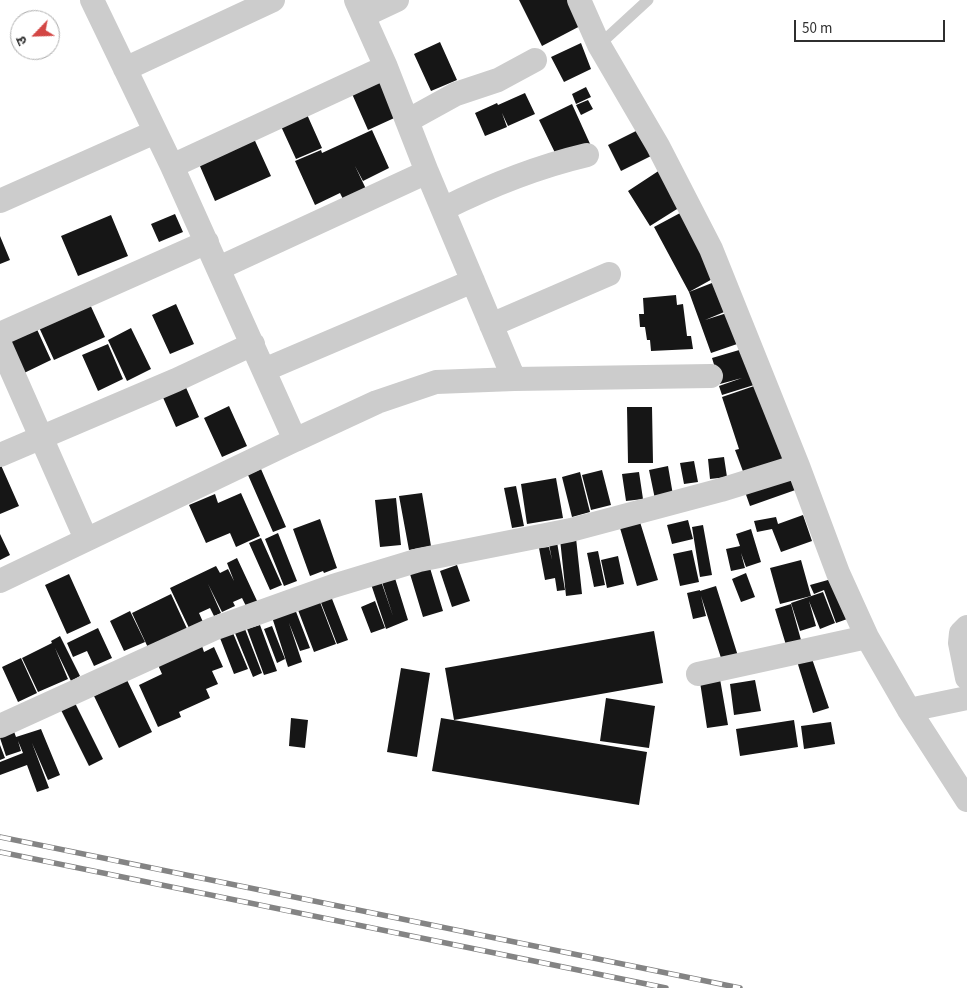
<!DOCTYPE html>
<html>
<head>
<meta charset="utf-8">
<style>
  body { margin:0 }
  #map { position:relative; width:967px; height:988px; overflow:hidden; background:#fff; font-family:"Source Sans 3","Noto Sans Devanagari",sans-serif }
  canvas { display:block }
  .north { position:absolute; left:10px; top:10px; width:50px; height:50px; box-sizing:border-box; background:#fff; border:1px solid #acacac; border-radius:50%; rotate:246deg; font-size:14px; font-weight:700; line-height:20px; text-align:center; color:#2f2f2f }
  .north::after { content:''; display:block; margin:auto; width:18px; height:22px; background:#d34644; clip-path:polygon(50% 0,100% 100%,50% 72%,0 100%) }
  .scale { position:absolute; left:794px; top:20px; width:151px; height:22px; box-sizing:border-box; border:2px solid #2f2f2f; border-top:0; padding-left:6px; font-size:15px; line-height:18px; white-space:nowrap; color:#2f2f2f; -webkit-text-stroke:4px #fff; paint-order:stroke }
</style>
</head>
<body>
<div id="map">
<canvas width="967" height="988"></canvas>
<div class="north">उ</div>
<div class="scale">50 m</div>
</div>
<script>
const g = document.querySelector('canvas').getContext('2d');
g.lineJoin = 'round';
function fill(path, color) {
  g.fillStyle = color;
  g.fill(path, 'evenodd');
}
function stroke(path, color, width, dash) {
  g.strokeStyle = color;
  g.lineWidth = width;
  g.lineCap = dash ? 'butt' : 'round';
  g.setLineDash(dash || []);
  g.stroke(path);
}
fill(new Path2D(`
  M519,0H572L584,24L542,46Z
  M440,42L457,80L431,91L414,54Z
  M581,43L591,69L564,82L551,57Z
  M384,72L403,114L368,130L349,87Z
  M586,87L591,97L576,104L572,94Z
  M525,93L535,114L508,126L502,113L507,127L485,136L475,113L497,103L498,105Z
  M588,100L593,109L581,115L576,105Z
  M572,104L591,146L559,161L539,120Z
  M305,110L322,148L296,159L279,122Z
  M640,129L653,155L621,171L608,145Z
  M372,130L389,168L363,181L355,166L366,189L343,199L340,193L315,205L295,161L321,150L322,153Z
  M251,132L271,176L215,201L196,157Z
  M663,168L685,204L650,226L628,191Z
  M682,212L716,277L689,292L654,227Z
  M175,214L183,232L159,242L151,224Z
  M111,215L128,256L78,276L61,236Z
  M0,236L10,260L0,264Z
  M717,281L729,310L705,320L730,312L740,343L711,353L689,292Z
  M676,295L677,305L683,304L687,336H691L693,349L651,351L650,340H647L645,327H640L639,314H644L643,298Z
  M88,300L105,337L54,360L37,323Z
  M176,304L194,344L170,354L152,315Z
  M35,325L51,360L22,374L6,338Z
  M131,328L151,369L127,381L108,340Z
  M108,344L123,379L98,391L82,355Z
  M746,348L754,385L722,395L719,386L742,378L720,384L712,358Z
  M184,383L199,417L176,427L161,393Z
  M760,384L786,460L744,474L735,450L739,449L722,397Z
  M229,406L247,446L222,457L204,418Z
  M627,407H652L653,463H628Z
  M724,457L727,477L710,479L708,459Z
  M694,461L698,482L684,484L680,463Z
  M0,463L19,506L0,514Z
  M668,466L673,495L655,499L649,470Z
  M261,469L286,527L273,532L248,475Z
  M602,470L611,505L591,510L582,475Z
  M795,471L801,488L750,506L744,489Z
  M580,472L590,512L572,517L562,477Z
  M639,472L643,499L626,501L622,474Z
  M556,478L563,518L527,524L521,484Z
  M516,486L524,526L512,528L504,488Z
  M241,493L260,536L236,547L230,533L206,543L189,505L215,494L218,503Z
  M422,493L431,546L409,550L399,496Z
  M396,498L401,545L380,547L375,500Z
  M803,515L812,541L781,552L772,529L757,532L754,521L776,517L778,524Z
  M320,519L337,568L324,573L323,571L310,576L293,529Z
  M688,520L693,539L672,544L667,525Z
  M640,522L658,580L637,586L620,528Z
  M703,525L712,575L700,577L692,527Z
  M751,529L761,562L746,567L741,553L745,568L731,571L726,549L740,546L736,534Z
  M278,533L297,581L284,586L265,539Z
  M0,534L10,555L0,560Z
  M261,538L282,585L270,590L249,543Z
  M576,538L582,594L566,596L560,539Z
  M557,542L565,590L557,591L555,578L545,580L539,548L549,547L552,560L549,544Z
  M692,550L699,582L680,586L673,554Z
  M598,551L605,585L594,587L587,553Z
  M618,556L624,584L607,588L601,560Z
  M237,558L258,603L247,608L242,598L233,602L235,606L222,612L208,584L221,613L214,616L210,608L199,613L203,622L189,628L170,588L216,566L220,573L228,569L234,581L227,563Z
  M801,560L811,596L780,604L770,568Z
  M457,565L470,601L452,607L440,571Z
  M430,568L443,611L423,617L410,574Z
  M746,573L755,597L741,602L732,579Z
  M69,574L91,623L67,634L45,585Z
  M394,575L408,620L386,629L371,584L381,581L393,616L381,579Z
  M835,578L850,618L836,623L824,590L814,594L810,585Z
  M716,586L738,656L722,661L701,596L706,616L693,619L687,593L700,590V591Z
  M329,591L348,640L337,644L318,595Z
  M823,592L835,623L820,629L809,601L816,626L800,631L791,603Z
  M171,594L189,633L150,652L132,613Z
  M375,601L385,628L371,633L361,607Z
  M320,602L336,644L314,652L298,610Z
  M791,604L801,640L786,645L775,609Z
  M295,609L310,648L300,651L289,623L302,662L288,667L272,617Z
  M130,611L145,642L124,651L110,621Z
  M260,625L277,671L264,675L247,629Z
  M272,626L285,659L277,663L264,629Z
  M98,628L112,658L94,666L87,651L73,657L67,643Z
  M245,629L262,673L253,677L235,633Z
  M654,631L663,683L454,720L445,668Z
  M233,633L248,669L234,674L220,638Z
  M60,636L80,676L71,681L55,648L68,679L38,692L22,658L52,643L51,641Z
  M201,643L204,652L214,647L223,667L212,671L218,684L206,689L210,698L179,712L181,717L158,727L139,685L162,674L158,665Z
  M810,653L829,708L813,713L796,658Z
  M21,658L37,693L18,702L2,667Z
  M401,668L430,673L417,757L387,752Z
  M720,679L728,725L707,728L700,682Z
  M127,680L152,732L119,748L94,696Z
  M755,680L761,711L734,715L730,684Z
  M606,698L655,706L649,748L600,741Z
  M75,703L103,759L89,766L61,710Z
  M291,718L308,720L305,748L289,746Z
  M441,718L647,752L639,805L432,771Z
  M794,720L798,747L740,756L736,729Z
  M831,722L835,744L804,749L801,726Z
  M12,726L16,737L41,729L60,775L48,780L32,743L49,788L37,792L27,765L0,775V762L23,753L18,741L21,751L6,756L0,738V730Z
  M0,745L5,758L0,760Z`), '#161616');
stroke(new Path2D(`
  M599,45L648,0`), '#ccc', 11);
stroke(new Path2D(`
  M92,0L172,166L295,440L377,402L436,382L514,379L711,376
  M356,0L386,67L427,172L514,379
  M579,0L599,45L658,146L711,249L798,466L838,573L867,637L909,710L967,800
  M363,16L397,0
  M125,69L273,0
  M407,121L456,94L498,80L535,60
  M172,166L386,67
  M0,201L155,132
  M443,209C489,186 536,167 587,155
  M219,268L427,172
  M491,325L609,274
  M0,334L207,242
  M0,344L86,539
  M264,370L473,281
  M0,455L176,380L253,344
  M0,581L295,440
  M967,627L961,633L960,643L967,678
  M698,674L867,637
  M909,710L967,698
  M0,726L213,629L333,586L419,560L571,530L721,490L798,466`), '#ccc', 24);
const rail = new Path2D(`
  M0,837L740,988
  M0,852L666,988`);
stroke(rail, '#848484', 5.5);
stroke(rail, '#fff', 4, [11]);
</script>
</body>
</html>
